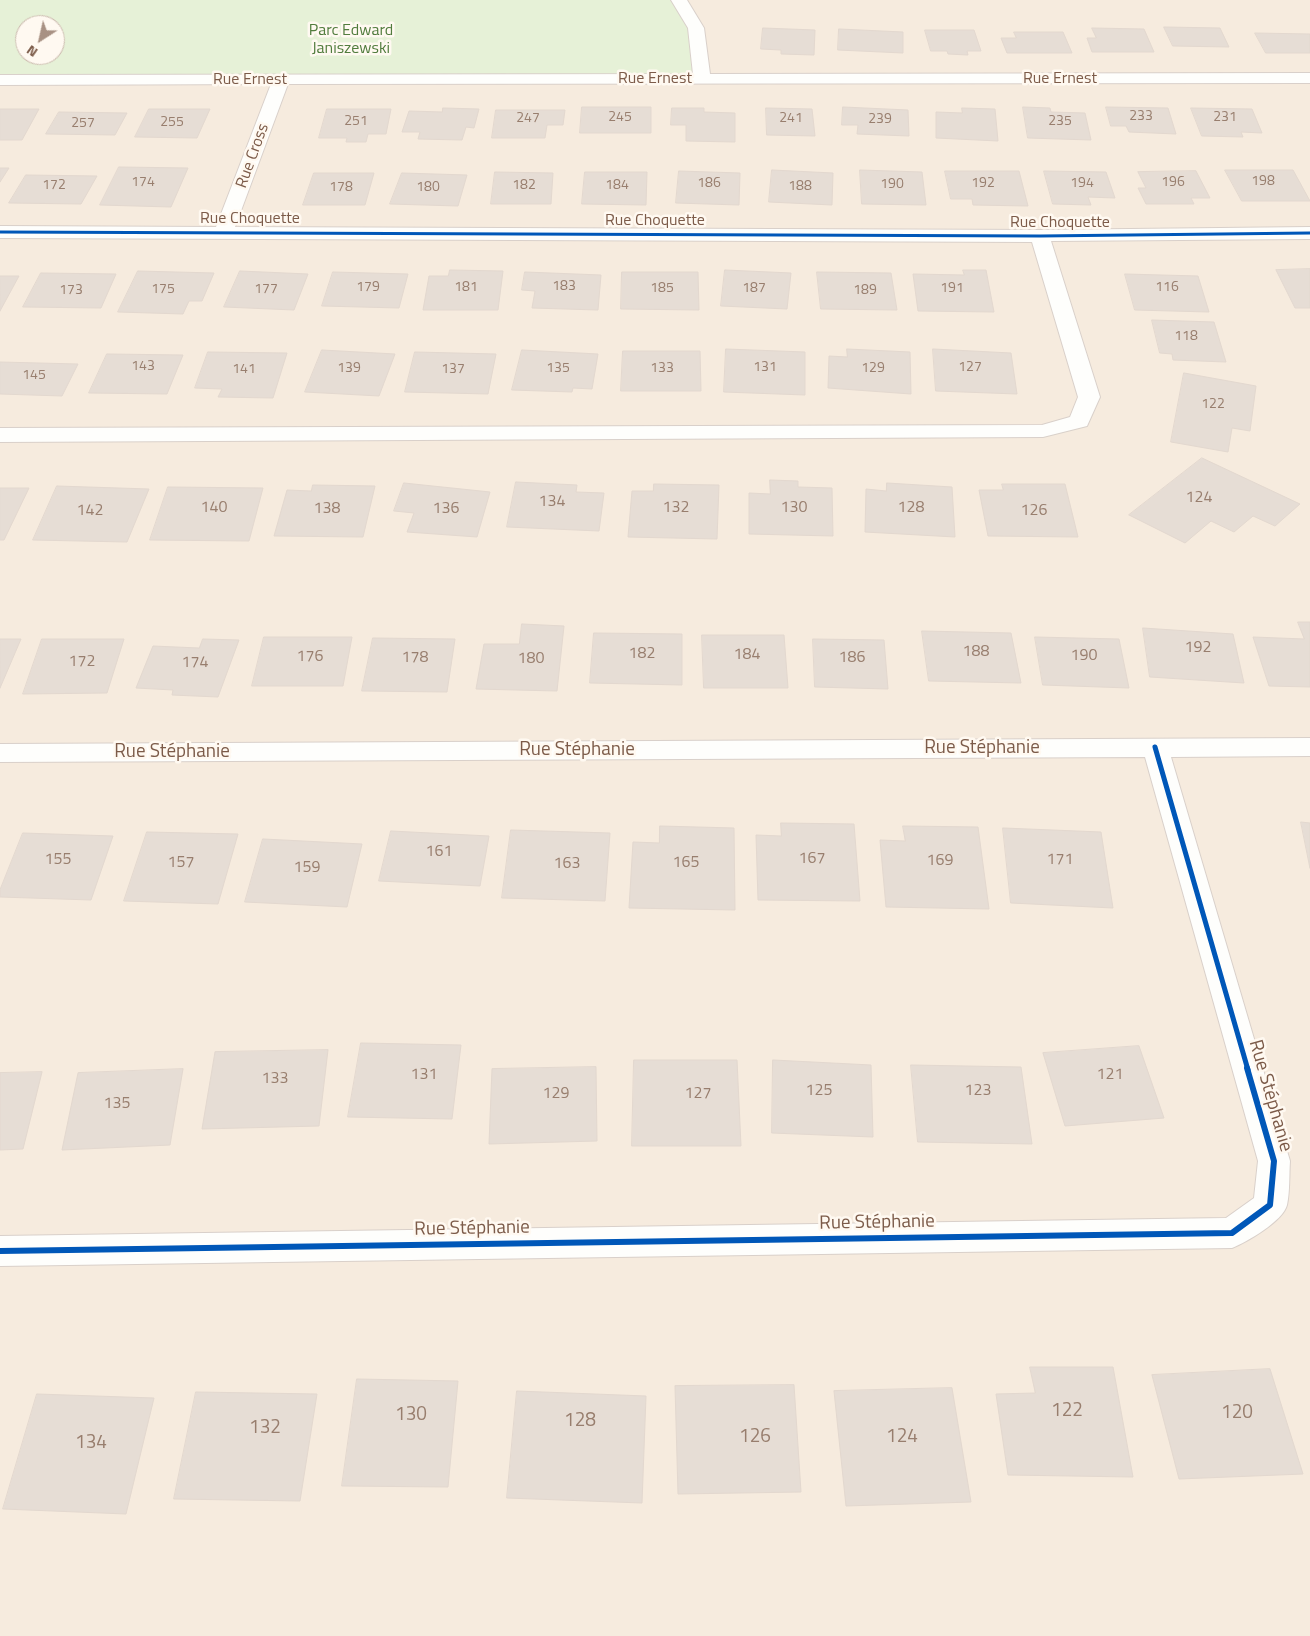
<!DOCTYPE html>
<html>
<head>
<meta charset="utf-8">
<style>
  body { margin:0 }
  #map { position:relative; width:1310px; height:1636px; overflow:hidden; background:#f9f5ee; font-family:"Titillium Web",sans-serif }
  canvas { display:block }
  .north { position:absolute; left:15px; top:15px; width:50px; height:50px; box-sizing:border-box; background:#fff9f1; border:1px solid #cbbaae; border-radius:50%; rotate:215deg; font-size:14px; font-weight:700; line-height:20px; text-align:center; color:#7c5b49 }
  .north::after { content:''; display:block; margin:auto; width:18px; height:22px; background:#a89183; clip-path:polygon(50% 0,100% 100%,50% 72%,0 100%) }
</style>
</head>
<body>
<div id="map">
<canvas width="1310" height="1636"></canvas>
<div class="north">N</div>
</div>
<script>
const g = document.querySelector('canvas').getContext('2d');
g.lineJoin = 'round';
function fill(path, color) {
  g.fillStyle = color;
  g.fill(path, 'evenodd');
}
function stroke(path, color, width, dash) {
  g.strokeStyle = color;
  g.lineWidth = width;
  g.lineCap = dash ? 'butt' : 'round';
  g.setLineDash(dash || []);
  g.stroke(path);
}
function label(font, color, halo, rows, align = 'center') {
  g.font = font + ' "Titillium Web",sans-serif';
  g.lineWidth = 5;
  g.setLineDash([]);
  g.textBaseline = 'middle';
  g.strokeStyle = halo;
  g.fillStyle = color;
  for (const [text, x, y, turn = 0] of rows) {
    g.save();
    g.translate(x, y);
    g.rotate((+turn || 0) * Math.PI / 180);
    g.textAlign = isNaN(turn) ? turn : align;
    if (halo) g.strokeText(text, 0, 0);
    g.fillText(text, 0, 0);
    g.restore();
  }
}
fill(new Path2D(`
  M0,0H1310V1636H0ZM25,25H55V55H25Z`), '#f6ebde');
fill(new Path2D(`
  M0,0H679L696,28L702,79L0,80ZM25,25H55V55H25Z`), '#e6f1d7');
const building = new Path2D(`
  M1164,27L1220,28L1229,47L1173,46Z
  M763,28L815,30L814,55L781,54V50L761,49Z
  M1092,28L1144,29L1154,52H1092L1087,38H1096Z
  M839,29L903,32V53L838,50Z
  M925,30H974L981,51H967L968,55L948,54L947,51H931Z
  M1014,32H1063L1072,53H1007L1001,38H1016Z
  M1255,33L1310,34V53H1266Z
  M582,107H651V133H580Z
  M843,107L908,110L909,136L857,134L858,125H842Z
  M1023,107L1050,108L1051,112L1085,113L1091,140L1028,138Z
  M1106,107L1168,108L1176,134L1129,132L1126,126H1111Z
  M443,108L479,109L474,128L466,127L462,140L418,139L420,132H402L409,111L442,112Z
  M672,108H704V112L735,113V142L686,141V125H671Z
  M766,108L812,109L815,136L767,135Z
  M962,108L995,109L998,141L936,138V112L962,113Z
  M1191,108L1252,109L1262,133L1241,132L1243,137L1202,136Z
  M0,109H39L22,140H0Z
  M149,109H210L197,138L135,137Z
  M327,109H391L386,134H368L366,142H346L347,138H319Z
  M496,110H565L563,125H547L545,138H492Z
  M59,112L127,113L115,135L46,134Z
  M119,167L188,168L171,207L100,205Z
  M0,168H9L0,182Z
  M772,170L833,173L832,205L769,202Z
  M860,170L922,172L926,205L862,204Z
  M1225,170H1293L1310,201H1242Z
  M679,171L740,173L739,205L676,203Z
  M945,171H1019L1028,206L973,205L972,199H951Z
  M1044,171L1106,172L1115,198L1088,197L1091,205L1053,204Z
  M1196,171L1210,198H1191L1194,204H1146L1138,188H1146L1138,172Z
  M495,172L553,173L551,204H491Z
  M585,172H647L646,205L582,204Z
  M314,173H374L365,205H303Z
  M402,173L467,175L458,206L390,204Z
  M26,175L97,176L81,204L9,203Z
  M1310,269V308H1295L1276,270Z
  M450,270L503,271L498,310H423L429,276H448Z
  M725,270L791,273L787,309L721,306Z
  M963,270H986L994,312L918,311L913,274L964,275Z
  M138,271L214,273L202,301H189L183,314L118,312Z
  M240,271L308,274L294,310L224,307Z
  M333,272L408,274L399,308L322,306Z
  M525,272L601,275L598,310L532,308L535,291L522,290Z
  M622,272H698L699,310L621,309Z
  M817,272L891,273L897,310L821,309Z
  M41,273L116,274L101,308L23,307Z
  M1125,274L1198,276L1209,312L1135,310Z
  M0,276H19L0,311Z
  M1152,320L1214,322L1226,362L1173,360L1172,354L1160,353Z
  M726,349L805,352V395L724,392Z
  M847,349L910,352L911,394L828,388L829,356L847,357Z
  M933,349L1011,353L1017,394L936,391Z
  M322,350L395,354L379,396L305,392Z
  M522,350L598,354L592,389L573,388L572,392L512,390Z
  M623,351H700L701,391H621Z
  M208,352L287,353L273,398L218,397L222,389L195,388Z
  M415,352L496,354L488,394L405,392Z
  M107,354L183,355L167,394L89,393Z
  M0,362L78,364L62,396L0,394Z
  M1184,373L1256,386L1250,431L1232,428L1228,452L1171,442Z
  M1202,458L1300,504L1275,526L1253,516L1234,532L1211,521L1185,543L1129,515Z
  M770,480L798,481V487L832,488L833,536L749,534V493L770,494Z
  M516,482L577,485L576,492L604,493L599,531L507,527Z
  M404,483L490,492L477,537L407,532L414,513L394,511Z
  M887,483L952,487L955,537L865,532L866,489L886,491Z
  M654,484L719,485L717,539L628,537L632,491H653Z
  M1002,484H1065L1078,537L988,536L979,490H1003Z
  M313,485L375,486L363,537L274,536L287,490L311,491Z
  M57,486L149,489L127,542L33,540Z
  M168,487L263,488L249,541L150,540Z
  M0,488H29L4,540H0Z
  M1298,622H1310V687L1269,686L1253,637L1304,639Z
  M522,624L564,626L557,691L476,689L484,644H519Z
  M1143,628L1233,634L1244,683L1150,677Z
  M922,631L1011,633L1021,683L929,681Z
  M594,633L682,634V685L590,683Z
  M702,635H784L788,688H704Z
  M264,637H352L343,686H252Z
  M1035,637L1119,639L1129,688L1043,685Z
  M373,638L455,639L447,692L362,691Z
  M0,639H21L0,688Z
  M42,639H124L107,693L23,694Z
  M203,639L239,640L218,697L172,695L173,690L136,688L153,646L199,648Z
  M813,639L884,640L888,689L815,687Z
  M1301,822L1310,823V868Z
  M781,823L854,824L860,901L758,900L756,835L781,836Z
  M660,826L734,828L735,910L629,908L633,842L659,843Z
  M903,826L978,827L989,909L886,907L880,840L905,841Z
  M1003,828L1101,832L1113,908L1011,903Z
  M511,830L610,833L605,901L502,898Z
  M391,831L489,836L480,886L379,881Z
  M147,832L238,834L218,904L124,901Z
  M23,833L113,836L91,900L0,897V890Z
  M263,839L362,844L347,907L245,902Z
  M361,1043L461,1045L452,1119L348,1117Z
  M1139,1046L1164,1118L1065,1126L1043,1053Z
  M328,1050L319,1126L202,1129L215,1052Z
  M634,1060H737L741,1146H632Z
  M773,1060L871,1065L873,1137L772,1133Z
  M911,1065L1021,1067L1032,1144L918,1142Z
  M596,1067L597,1141L489,1144L492,1069Z
  M183,1069L170,1145L62,1150L78,1073Z
  M42,1072L23,1149L0,1150V1073Z
  M1030,1367H1113L1133,1477L1008,1475L996,1394L1035,1393Z
  M1270,1369L1303,1474L1179,1479L1152,1375Z
  M357,1379L458,1381L448,1487L342,1486Z
  M794,1385L801,1492L678,1494L675,1386Z
  M952,1388L971,1502L846,1506L834,1391Z
  M517,1391L646,1396L642,1503L507,1498Z
  M196,1392L317,1394L300,1501L174,1499Z
  M37,1394L154,1398L126,1514L3,1509Z`);
fill(building, '#e6ddd5');
stroke(building, '#e3d8cf', 1);
const minor = new Path2D(`
  M671,0H687L704,28L710,74L1310,73V83L288,84L235,227L1040,230L1310,227V239L1051,241L1100,397L1087,426L1043,437L0,442V428L1042,425L1070,417L1078,397L1032,242L0,238V226L216,227L271,84L0,85V75L693,74L688,28Z
  M1310,738V756L1171,757L1290,1161C1289,1175 1290,1191 1287,1205C1283,1221 1247,1242 1232,1248L0,1266V1236L1226,1218L1254,1198L1258,1161L1145,757L0,762V744Z`);
stroke(minor, '#d9d0ca', 2);
fill(minor, '#fefefc');
stroke(new Path2D(`
  M0,232L1040,236L1310,233`), '#0057b8', 3);
stroke(new Path2D(`
  M1155,747L1248,1070`), '#0057b8', 5);
stroke(new Path2D(`
  M0,1251L1232,1233L1270,1205L1274,1161L1247,1068`), '#0057b8', 6);
label('14px', '#987e6e', null, [
  ["233",1141,117],
  ["245",620,118],
  ["231",1225,118],
  ["247",528,119],
  ["241",791,119],
  ["239",880,120],
  ["251",356,122],
  ["235",1060,122],
  ["255",172,123],
  ["257",83,124],
  ["198",1263,182],
  ["174",143,183],
  ["196",1173,183],
  ["186",709,184],
  ["192",983,184],
  ["194",1082,184],
  ["190",892,185],
  ["172",54,186],
  ["182",524,186],
  ["184",617,186],
  ["188",800,187],
  ["178",341,188],
  ["180",428,188],
  ["183",564,287],
  ["179",368,288],
  ["181",466,288],
  ["116",1167,288],
  ["185",662,289],
  ["187",754,289],
  ["191",952,289],
  ["175",163,290],
  ["177",266,290],
  ["173",71,291],
  ["189",865,291],
  ["118",1186,337],
  ["143",143,367],
  ["131",765,368],
  ["127",970,368],
  ["139",349,369],
  ["135",558,369],
  ["133",662,369],
  ["129",873,369],
  ["141",244,370],
  ["137",453,370],
  ["145",34,376],
  ["122",1213,405]
]);
label('16px', '#517c3d', '#fff9f1', [
  ["Parc Edward",351,31],
  ["Janiszewski",351,49]
]);
label('16px', '#7c5b49', '#fff9f1', [
  ["Rue Ernest",655,79],
  ["Rue Ernest",1060,79],
  ["Rue Ernest",250,80],
  ["Rue Cross",253,156,-70],
  ["Rue Choquette",250,219],
  ["Rue Choquette",655,221],
  ["Rue Choquette",1060,223]
]);
label('16px', '#987e6e', null, [
  ["124",1199,498],
  ["134",552,502],
  ["140",214,508],
  ["132",676,508],
  ["130",794,508],
  ["128",911,508],
  ["138",327,509],
  ["136",446,509],
  ["142",90,511],
  ["126",1034,511],
  ["192",1198,648],
  ["188",976,652],
  ["182",642,654],
  ["184",747,655],
  ["190",1084,656],
  ["176",310,657],
  ["178",415,658],
  ["186",852,658],
  ["180",531,659],
  ["172",82,662],
  ["174",195,663],
  ["161",439,852],
  ["167",812,859],
  ["155",58,860],
  ["171",1060,860],
  ["169",940,861],
  ["157",181,863],
  ["165",686,863],
  ["163",567,864],
  ["159",307,868],
  ["131",424,1075],
  ["121",1110,1075],
  ["133",275,1079],
  ["125",819,1091],
  ["123",978,1091],
  ["129",556,1094],
  ["127",698,1094],
  ["135",117,1104]
]);
label('19px', '#7c5b49', '#fff9f1', [
  ["Rue Stéphanie",982,748],
  ["Rue Stéphanie",577,750],
  ["Rue Stéphanie",172,752],
  ["Rue Stéphanie",1270,1096,74],
  ["Rue Stéphanie",877,1223,-1],
  ["Rue Stéphanie",472,1229,-1]
]);
label('19px', '#987e6e', null, [
  ["122",1067,1411],
  ["120",1237,1413],
  ["130",411,1415],
  ["128",580,1421],
  ["132",265,1428],
  ["126",755,1437],
  ["124",902,1437],
  ["134",91,1443]
]);
</script>
</body>
</html>
